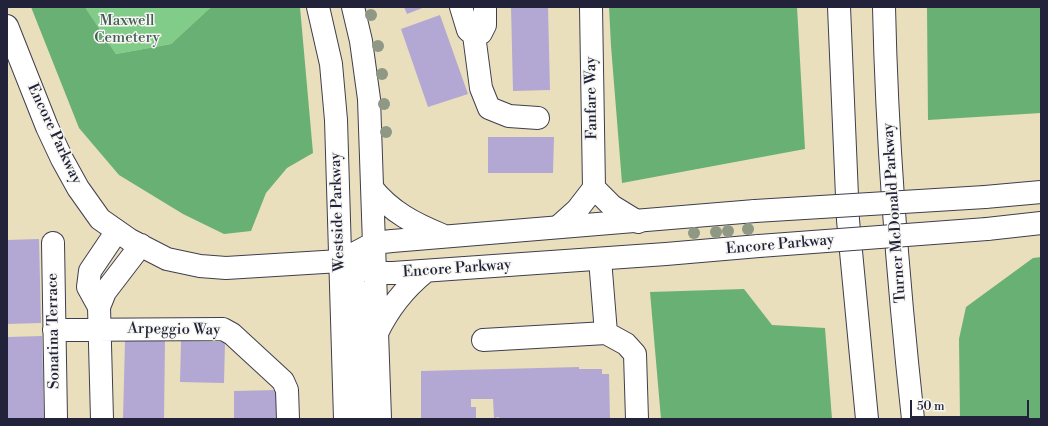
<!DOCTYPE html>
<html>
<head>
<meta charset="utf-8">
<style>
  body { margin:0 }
  #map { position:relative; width:1048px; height:426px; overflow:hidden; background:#e9dfbc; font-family:"Libre Bodoni",serif }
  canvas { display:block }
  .frame { position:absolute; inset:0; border:8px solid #22223b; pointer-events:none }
  .scale { position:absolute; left:910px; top:400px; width:119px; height:18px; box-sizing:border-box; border:2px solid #22223b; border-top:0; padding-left:5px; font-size:12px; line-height:14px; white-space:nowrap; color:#22223b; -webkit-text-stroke:3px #f6f6f2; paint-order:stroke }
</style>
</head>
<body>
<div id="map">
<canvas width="1048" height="426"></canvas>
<div class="frame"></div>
<div class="scale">50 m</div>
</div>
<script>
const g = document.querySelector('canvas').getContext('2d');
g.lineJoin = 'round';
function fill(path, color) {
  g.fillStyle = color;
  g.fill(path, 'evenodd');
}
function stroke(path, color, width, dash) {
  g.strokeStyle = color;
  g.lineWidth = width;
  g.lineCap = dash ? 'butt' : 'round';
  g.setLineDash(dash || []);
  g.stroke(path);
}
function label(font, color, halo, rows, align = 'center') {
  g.font = font + ' "Libre Bodoni",serif';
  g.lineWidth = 3;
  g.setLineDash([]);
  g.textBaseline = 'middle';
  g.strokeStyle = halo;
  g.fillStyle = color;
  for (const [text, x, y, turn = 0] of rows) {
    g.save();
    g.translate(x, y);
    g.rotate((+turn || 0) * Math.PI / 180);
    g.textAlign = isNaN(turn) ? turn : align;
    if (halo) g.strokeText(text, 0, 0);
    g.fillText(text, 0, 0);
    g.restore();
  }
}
fill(new Path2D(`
  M85,7H211L171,44L116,54Z`), '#82cc89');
fill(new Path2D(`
  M31,7H85L116,54L171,44L211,7H300L313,153L287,168L266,193L251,231L224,234L183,214L119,175L79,128Z
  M609,7H797L805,149L622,183L611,46Z
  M927,7H1041V113L928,120Z
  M1041,257V419H960L959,339L966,307L1033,258Z
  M744,289L772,325L825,328L832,419H661L650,292Z`), '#69b075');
fill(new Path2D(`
  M404,7H425L407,14Z
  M511,7H548L550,90L513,91Z
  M440,15L468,94L428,107L401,29Z
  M488,137H554L553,173H488Z
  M39,239L41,323L7,324V240Z
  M42,336L44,419H7V337Z
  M125,341H165L164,419H123Z
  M181,341L225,342L224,383L180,382Z
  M579,367V369H602V374H609L610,419H499V417L494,418L493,399H471V407H476V419H421V371Z
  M276,390L277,419H234V391Z`), '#b3a8d3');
const minor = new Path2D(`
  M461,7L468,30L474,35L481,88L489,108L509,116L538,118
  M7,26L47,127L62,159L78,188L100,219L130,240L167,259L200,266L226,268L340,261
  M474,35L481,33L485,25V7
  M594,188L612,206L638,222
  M558,227L577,210L594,188L591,7
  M53,243L56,419
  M600,259L606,333
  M99,307L88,287L90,271L117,231
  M54,330L223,329L232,334L283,381L287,390L288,419
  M483,340L606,333L626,344L635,354L637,419
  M102,419L99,307L105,292L141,245`);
const major = new Path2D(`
  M318,7L331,64L336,120L345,419
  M353,7L361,41L369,99L380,419
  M372,188C391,212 415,224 442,235
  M985,197L1041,192
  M987,229L1041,223
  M340,261L375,273H393L666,254L759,246
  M340,261L374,243L392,241L755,211
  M343,265L351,277L358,298L362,419
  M377,333C389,308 404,289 425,272`);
const highway = new Path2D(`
  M839,7L848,220L867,419
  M884,7C887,145 898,282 913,419`);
stroke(minor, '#403e4e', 24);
stroke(major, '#403e4e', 24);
stroke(highway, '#403e4e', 24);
stroke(minor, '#fff', 22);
stroke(major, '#fff', 22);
stroke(highway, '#fff', 22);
const majorBridge = new Path2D(`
  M755,211L985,197
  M759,246L987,229`);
stroke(majorBridge, '#403e4e', 24, []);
stroke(majorBridge, '#fff', 22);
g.fillStyle = '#8e9884';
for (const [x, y] of [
  [371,15],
  [378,46],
  [382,74],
  [384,104],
  [386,132],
  [748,229],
  [728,231],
  [716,232],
  [694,233]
]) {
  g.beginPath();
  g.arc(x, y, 6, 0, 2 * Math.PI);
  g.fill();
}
label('15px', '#445e56', '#f6f6f2', [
  ["Maxwell",127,21],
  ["Cemetery",127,38]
]);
label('15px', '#22223b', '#f6f6f2', [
  ["Fanfare Way",592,98,-91],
  ["Encore Parkway",54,134,65],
  ["Westside Parkway",338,212,-92],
  ["Turner McDonald Parkway",895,213,-94],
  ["Encore Parkway",780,245,-5],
  ["Encore Parkway",457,269,-4],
  ["Arpeggio Way",174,330,1],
  ["Sonatina Terrace",54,331,-91]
]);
</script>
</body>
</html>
